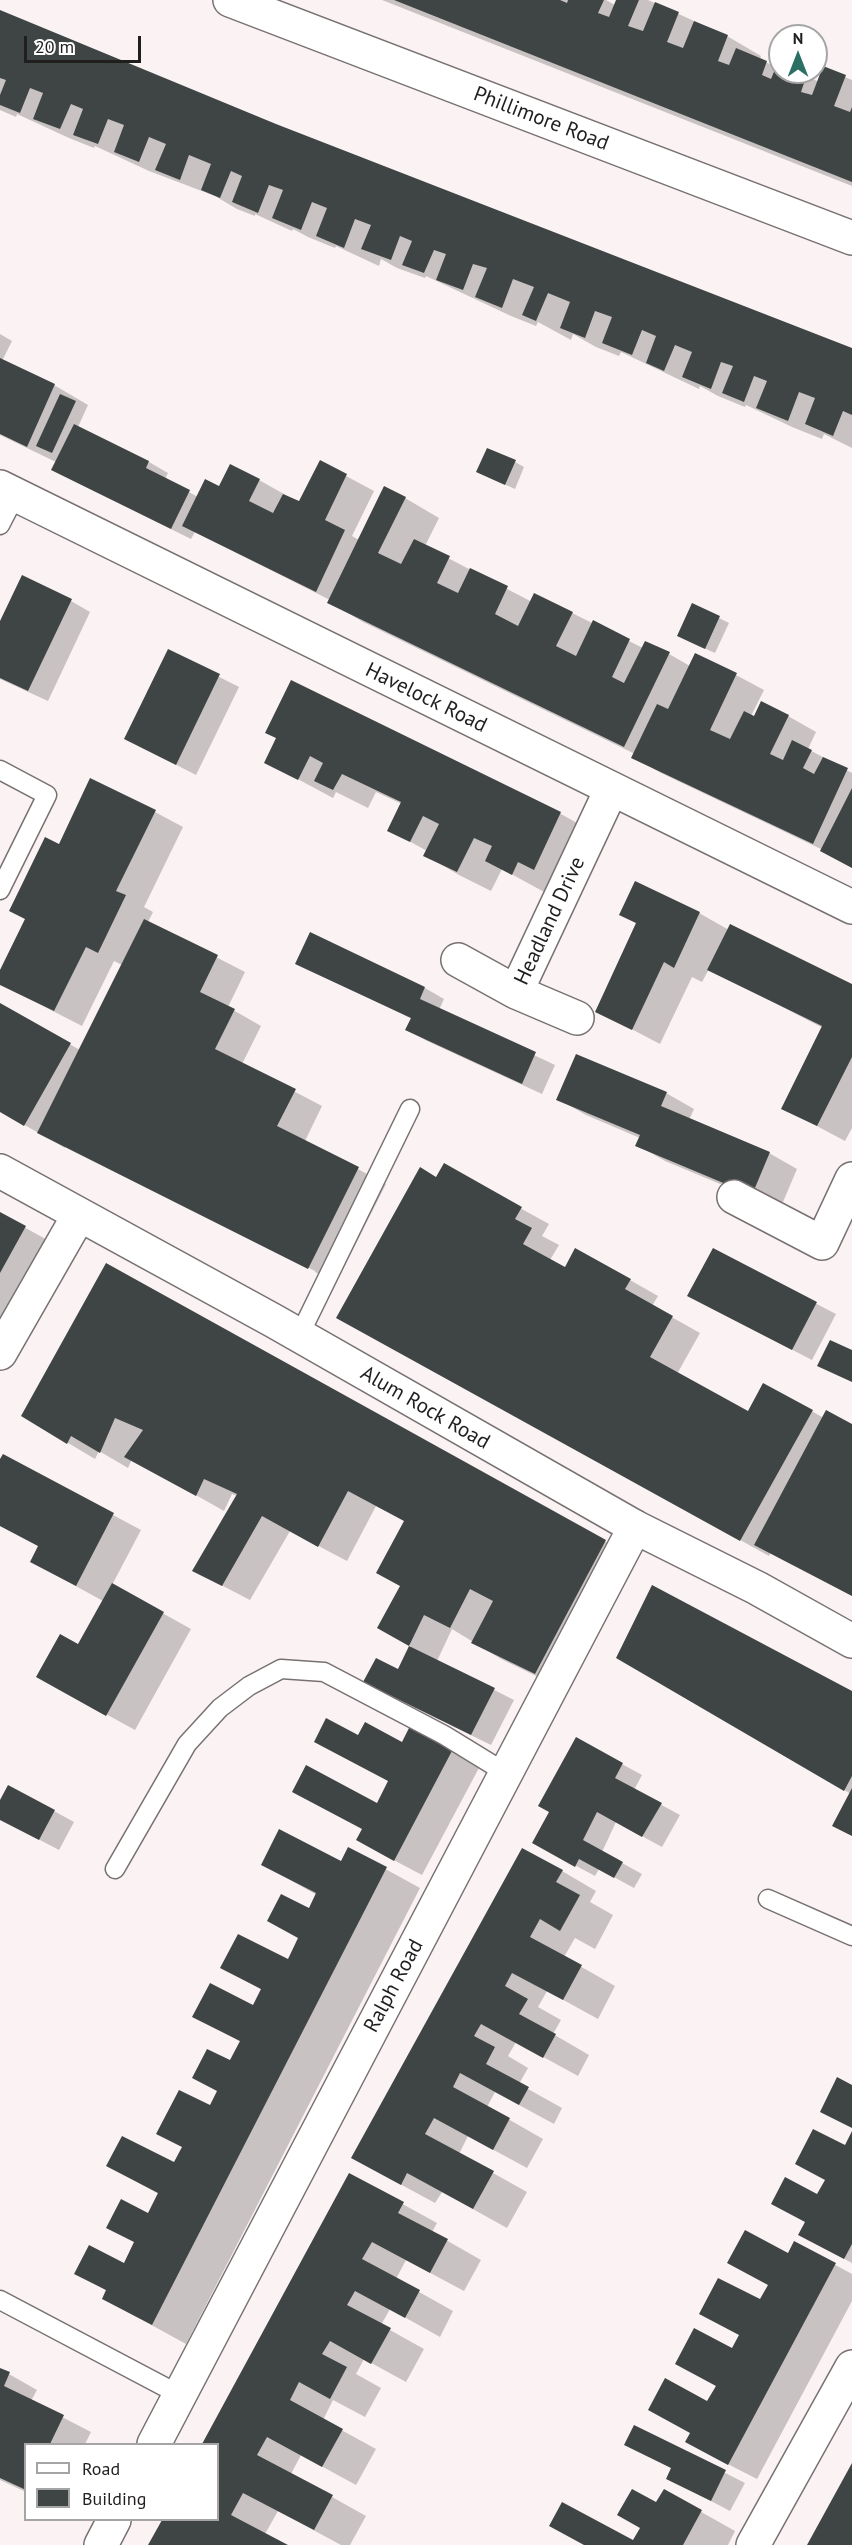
<!DOCTYPE html>
<html>
<head>
<meta charset="utf-8">
<style>
  body { margin:0 }
  #map { position:relative; width:852px; height:2545px; overflow:hidden; background:#fbf3f3; font-family:"PT Sans",sans-serif }
  canvas { display:block }
  .legend { position:absolute; left:24px; top:2443px; width:195px; height:78px; box-sizing:border-box; background:#fff; border:2px solid #a6a5a5; margin:0; padding:8px 10px; list-style:none; font-size:18px; color:#211e1e }
  .legend li { display:flex; align-items:center; gap:12px; height:30px }
  .legend b { width:30px; border:2px solid #a6a5a5 }
  .north { position:absolute; left:768px; top:24px; width:60px; height:60px; box-sizing:border-box; background:#fff; border:2px solid #a6a5a5; border-radius:50%; rotate:0deg; font-size:16px; font-weight:700; line-height:24px; text-align:center; color:#211e1e }
  .north::after { content:''; display:block; margin:auto; width:21px; height:27px; background:#2c7064; clip-path:polygon(50% 0,100% 100%,50% 72%,0 100%) }
  .scale { position:absolute; left:24px; top:36px; width:117px; height:27px; box-sizing:border-box; border:3px solid #211e1e; border-top:0; padding-left:8px; font-size:18px; line-height:21px; white-space:nowrap; color:#211e1e; -webkit-text-stroke:4px #fff; paint-order:stroke }
</style>
</head>
<body>
<div id="map">
<canvas width="852" height="2545"></canvas>
<ul class="legend">
<li><b style="height:8px;background:#fff"></b>Road</li>
<li><b style="height:16px;background:#3f4544"></b>Building</li>
</ul>
<div class="north">N</div>
<div class="scale">20 m</div>
</div>
<script>
const g = document.querySelector('canvas').getContext('2d');
g.lineJoin = 'round';
function fill(path, color) {
  g.fillStyle = color;
  g.fill(path, 'evenodd');
}
function stroke(path, color, width, dash) {
  g.strokeStyle = color;
  g.lineWidth = width;
  g.lineCap = dash ? 'butt' : 'round';
  g.setLineDash(dash || []);
  g.stroke(path);
}
function label(font, color, halo, rows, align = 'center') {
  g.font = font + ' "PT Sans",sans-serif';
  g.lineWidth = 6;
  g.setLineDash([]);
  g.textBaseline = 'middle';
  g.strokeStyle = halo;
  g.fillStyle = color;
  for (const [text, x, y, turn = 0] of rows) {
    g.save();
    g.translate(x, y);
    g.rotate((+turn || 0) * Math.PI / 180);
    g.textAlign = isNaN(turn) ? turn : align;
    if (halo) g.strokeText(text, 0, 0);
    g.fillText(text, 0, 0);
    g.restore();
  }
}
fill(new Path2D(`
  M382,0H606L615,5L617,0H648L727,36L761,56L760,59L777,68L780,64V72H799L819,82L845,77L852,80V186Z
  M0,12L275,125L852,350V448L824,434L822,439L792,427L746,405L745,407L718,396L700,386L699,389L621,352L619,356L596,347L573,334L571,340L538,322L536,326L511,316L426,276L425,278L397,268L381,259L379,266L336,246L335,248L308,237L293,229L292,231L255,214V216L237,209L215,196L149,171L95,146L94,148L69,138L17,114L16,117L0,110Z
  M0,334L12,341L2,361L54,385L88,405L78,427L149,462L168,473L165,479L198,497L220,488L259,480L300,503L320,462L374,491L352,536L359,540L405,498L439,518L425,546L532,602L572,613L643,648L669,654L690,666L736,675L764,690L751,716H788L816,732L808,749L852,773V868L823,850L661,773L633,757L635,754L363,622L329,602L330,600L195,532L191,539L72,480L56,462L0,435Z
  M515,462L524,467L515,489L488,477Z
  M71,601L90,612L48,701L0,679V624Z
  M693,605L729,623L715,653L688,641Z
  M168,651L239,687L196,775L126,739Z
  M292,682L561,814L595,833L546,893L502,869L491,891L459,875L425,855L427,851L389,830L402,804L376,792L368,808L336,792L333,798L266,762L277,740Z
  M155,812L183,827L144,907L153,912L148,922L245,972L228,1007L261,1026L242,1064L322,1106L305,1141L386,1184L336,1283L315,1272V1271L65,1146V1148L0,1111V1005L80,1050L122,965L114,961L82,1026L0,984V973L59,846Z
  M636,883L699,913L729,930L852,986V1128L845,1141L783,1108L823,1028L709,969L702,982L692,977L660,1044L597,1011L638,924L621,915Z
  M297,963L425,988L444,999L439,1010L555,1065L542,1094L427,1041L407,1030L412,1019Z
  M666,1093L694,1109L689,1120L769,1153L797,1169L780,1209L665,1161L637,1145L640,1138L586,1115L558,1099Z
  M444,1166L549,1224L542,1236L559,1245L550,1260L565,1269L630,1280L658,1296L652,1306L700,1333L677,1374L748,1413L764,1385L824,1418L852,1426V1596L771,1552L769,1556L366,1333Z
  M0,1214L53,1243L0,1328Z
  M713,1250L836,1314L812,1360L709,1307Z
  M107,1265L633,1557L563,1689L501,1659L452,1629L437,1661L514,1700L491,1745L385,1693L365,1682L399,1671L411,1646L379,1628L401,1586L405,1521L376,1506L347,1561L290,1531L250,1600L194,1571L237,1496L232,1494L224,1511L132,1459L128,1468L99,1451L95,1459L23,1416Z
  M3,1456L141,1530L112,1585L191,1629L135,1730L66,1692L78,1646L103,1601L32,1562L40,1547L0,1526V1463Z
  M618,1658L852,1693V1836L851,1794Z
  M358,1737L453,1750L480,1766L422,1875L386,1856L377,1805L390,1782Z
  M576,1739L642,1775L634,1790L680,1815L662,1847L616,1822L602,1852L642,1874L634,1888L599,1869L595,1876L554,1854L551,1812Z
  M0,1803L54,1811L74,1822L59,1850L0,1819Z
  M349,1849L420,1888L186,2344L104,2299L107,2291L76,2273L124,2265L159,2194L108,2166L175,2164L211,2107L241,2042L194,2016L254,2007L262,1990L222,1967L288,1961L317,1895L263,1865L341,1863Z
  M562,1871L596,1891L590,1902L613,1915L595,1949L575,1938L564,1957L615,1986L598,2019L547,1991L538,2007L561,2020L553,2034L589,2055L578,2076L516,2042L508,2056L528,2068L519,2084L562,2108L554,2124L495,2092L487,2107L543,2139L527,2168L468,2136L459,2154L527,2192L507,2228L442,2192L435,2203L387,2177Z
  M852,2135V2263L800,2235L818,2196Z
  M350,2175L437,2223L432,2232L481,2260L464,2291L406,2260L396,2279L453,2311L440,2337L390,2309L381,2325L424,2349L406,2382L364,2359L356,2374L381,2388L365,2417L333,2400L323,2420L376,2449L356,2485L301,2455L291,2474L366,2516L350,2545H341L278,2511L265,2534L284,2545H149L163,2520H218V2444H204Z
  M795,2243L852,2274V2301L757,2479L714,2457L708,2403L732,2350L769,2285L729,2263L789,2255Z
  M0,2369L37,2390L31,2401L91,2432L85,2444H26V2492L0,2480Z
  M635,2427L745,2483L730,2511L688,2489L673,2469L626,2444Z
  M664,2491L735,2531L728,2545H585L634,2542Z`), '#0003');
fill(new Path2D(`
  M394,0H560L567,3L568,0H604L598,13L609,17L616,0H639L628,26L643,31L655,2L679,12L667,42L683,48L694,21L728,35L718,61L729,65L736,48L767,61L762,75L771,79L778,62L780,72L807,74L801,92L812,95L823,66L846,75L834,106L850,112L852,107V182Z
  M0,10L276,124L852,348V415L843,411L833,436L805,424L815,398L799,392L788,421L756,408L767,381L754,376L744,402L722,393L733,366L721,362L711,389L682,377L692,352L675,345L664,371L646,363L656,336L642,330L632,355L602,343L612,317L595,311L585,338L560,328L570,302L548,293L536,321L522,315L534,287L513,279L502,308L475,297L487,268L473,264L463,290L436,280L446,254L434,250L424,273L402,265L412,241L400,236L391,260L361,249L371,225L355,219L344,248L316,236L327,208L312,202L301,230L272,218L283,190L269,185L258,213L232,202L242,176L231,171L220,198L201,190L211,164L189,155L180,180L155,170L166,144L149,137L139,162L114,152L124,125L108,119L98,144L73,135L83,109L71,104L60,129L33,119L43,93L30,88L20,113L0,105V95L6,80L0,78Z
  M0,358L55,384L27,447L0,434Z
  M60,394L76,401L52,453L36,446Z
  M74,424L149,461L146,468L190,490L171,529L51,470Z
  M487,448L516,460L505,485L476,472Z
  M320,460L347,474L325,520L345,530L316,592L182,526L205,479L219,486L230,464L260,479L249,501L273,513L283,494L299,501Z
  M384,486L406,497L378,553L401,564L414,539L450,556L437,583L458,593L470,568L508,586L495,614L518,626L534,593L573,612L556,646L576,656L593,620L630,639L612,677L624,683L645,641L670,652L624,747L327,603Z
  M22,575L72,599L28,691L0,678V621Z
  M692,603L720,616L705,649L677,636Z
  M168,649L220,674L176,765L124,739Z
  M695,653L737,673L710,730L730,739L744,711L754,716L761,701L789,715L770,754L783,760L792,740L812,750L803,768L814,774L823,757L848,768L813,844L631,758L657,704L668,709Z
  M291,680L561,812L534,870L518,862L512,875L485,861L492,846L474,838L457,872L423,856L439,824L423,816L410,842L387,831L401,802L342,774L333,790L314,781L323,763L310,756L298,780L264,763L276,738L265,733Z
  M90,778L156,810L116,891L126,895L98,953L86,947L54,1011L0,985V970L25,919L9,911L45,837L59,844Z
  M852,788V868L820,851Z
  M635,881L700,912L674,968L664,962L632,1030L595,1012L636,923L619,915Z
  M144,919L218,955L200,992L235,1009L215,1049L296,1089L277,1126L359,1167L308,1269L37,1133Z
  M730,924L852,984V1057L817,1126L781,1109L822,1026L707,970Z
  M310,932L425,987L420,999L536,1052L522,1084L405,1030L411,1018L295,964Z
  M0,1003L71,1043L24,1126L0,1112Z
  M576,1054L667,1092L661,1106L770,1152L752,1195L635,1146L640,1135L556,1100Z
  M444,1163L522,1207L515,1219L532,1228L523,1244L565,1267L575,1248L631,1279L625,1289L673,1316L650,1357L748,1411L763,1383L813,1410L740,1541L336,1318L420,1167L436,1177Z
  M0,1212L26,1226L0,1273Z
  M713,1248L817,1302L792,1350L687,1296Z
  M106,1263L606,1540L535,1674L471,1643L493,1601L470,1589L450,1628L424,1615L409,1646L377,1628L400,1586L376,1573L404,1521L348,1491L318,1547L262,1516L222,1586L192,1571L237,1494L204,1479L196,1496L124,1457L143,1430L115,1418L100,1453L71,1436L67,1444L21,1416Z
  M830,1340L852,1350V1382L817,1366Z
  M826,1410L852,1424V1596L754,1545Z
  M3,1454L114,1513L76,1586L30,1562L38,1546L0,1526V1459Z
  M112,1583L164,1612L106,1716L36,1677L60,1634L78,1644Z
  M652,1585L852,1691V1776L844,1791L616,1658Z
  M409,1646L495,1688L471,1735L363,1682L376,1658L398,1669Z
  M326,1718L358,1735L365,1722L402,1742L410,1726L453,1749L394,1861L356,1840L362,1829L292,1792L306,1765L377,1803L388,1781L314,1742Z
  M576,1737L623,1763L615,1778L662,1803L642,1837L597,1812L583,1840L623,1862L614,1878L579,1859L575,1867L532,1843L549,1812L538,1806Z
  M8,1785L55,1810L39,1840L0,1820V1800Z
  M852,1788V1836L832,1826Z
  M279,1829L341,1861L348,1847L387,1867L152,2325L102,2299L106,2290L74,2274L89,2245L124,2263L134,2242L106,2228L121,2199L148,2213L158,2193L106,2166L122,2136L174,2162L182,2147L156,2134L179,2090L210,2105L217,2091L192,2078L207,2049L230,2060L240,2041L192,2017L210,1983L253,2005L261,1989L220,1968L238,1934L288,1959L298,1938L267,1921L281,1894L309,1908L316,1893L261,1865Z
  M522,1848L563,1870L556,1882L580,1895L560,1931L540,1919L530,1937L582,1965L563,2000L512,1973L505,1986L528,1999L519,2014L556,2034L543,2058L481,2024L474,2036L495,2047L486,2064L529,2087L519,2105L460,2073L453,2087L510,2118L493,2150L434,2118L425,2134L494,2171L473,2209L407,2173L401,2185L351,2158Z
  M837,2077L852,2085V2128L820,2112Z
  M813,2129L845,2145L852,2131V2244L844,2259L798,2235L805,2222L771,2204L785,2177L817,2194L825,2180L795,2164Z
  M349,2173L404,2202L398,2213L448,2239L430,2273L372,2242L362,2259L420,2290L405,2318L355,2291L347,2305L391,2328L371,2364L330,2341L322,2354L347,2367L330,2399L299,2382L290,2400L343,2429L322,2467L267,2437L257,2455L333,2495L314,2530L243,2493L231,2515L288,2545H148L162,2520H218V2444H202Z
  M745,2230L788,2253L794,2241L836,2263L728,2465L685,2442L690,2433L648,2410L665,2378L707,2401L716,2386L675,2364L694,2328L732,2348L739,2335L699,2314L718,2278L760,2299L768,2285L727,2263Z
  M0,2368L10,2372L4,2386L64,2415L50,2444H26V2490L0,2478Z
  M634,2425L726,2470L711,2501L666,2479L671,2468L624,2445Z
  M852,2463V2545H807Z
  M632,2489L656,2502L664,2489L702,2510L683,2545H584L549,2526L562,2502L633,2540L640,2528L617,2515Z`), '#3f4544');
const lane = new Path2D(`
  M0,525L16,494
  M0,770L47,795L0,890
  M299,1336L410,1109
  M115,1869L187,1744L220,1708L249,1686L281,1669L324,1672L444,1735L506,1773
  M768,1899L852,1936
  M0,2300L180,2395`);
const street = new Path2D(`
  M230,0L852,238
  M0,487L852,907
  M458,960L516,992
  M577,1018L516,992L611,790
  M734,1197L822,1243L852,1179
  M0,1353L79,1215
  M154,2444L635,1527
  M101,2545L114,2520
  M753,2545L852,2367`);
const secondary = new Path2D(`
  M0,1171L274,1321L635,1527L757,1588L852,1641`);
stroke(lane, '#787171', 21);
stroke(street, '#787171', 36);
stroke(secondary, '#787171', 36);
stroke(lane, '#fff', 18);
stroke(street, '#fff', 33);
stroke(secondary, '#fff', 33);
label('21px', '#211e1e', '#fff', [
  ["Phillimore Road",541,119,21],
  ["Havelock Road",426,698,26],
  ["Headland Drive",550,921,-65],
  ["Alum Rock Road",425,1408,30],
  ["Ralph Road",394,1986,-62]
]);
</script>
</body>
</html>
